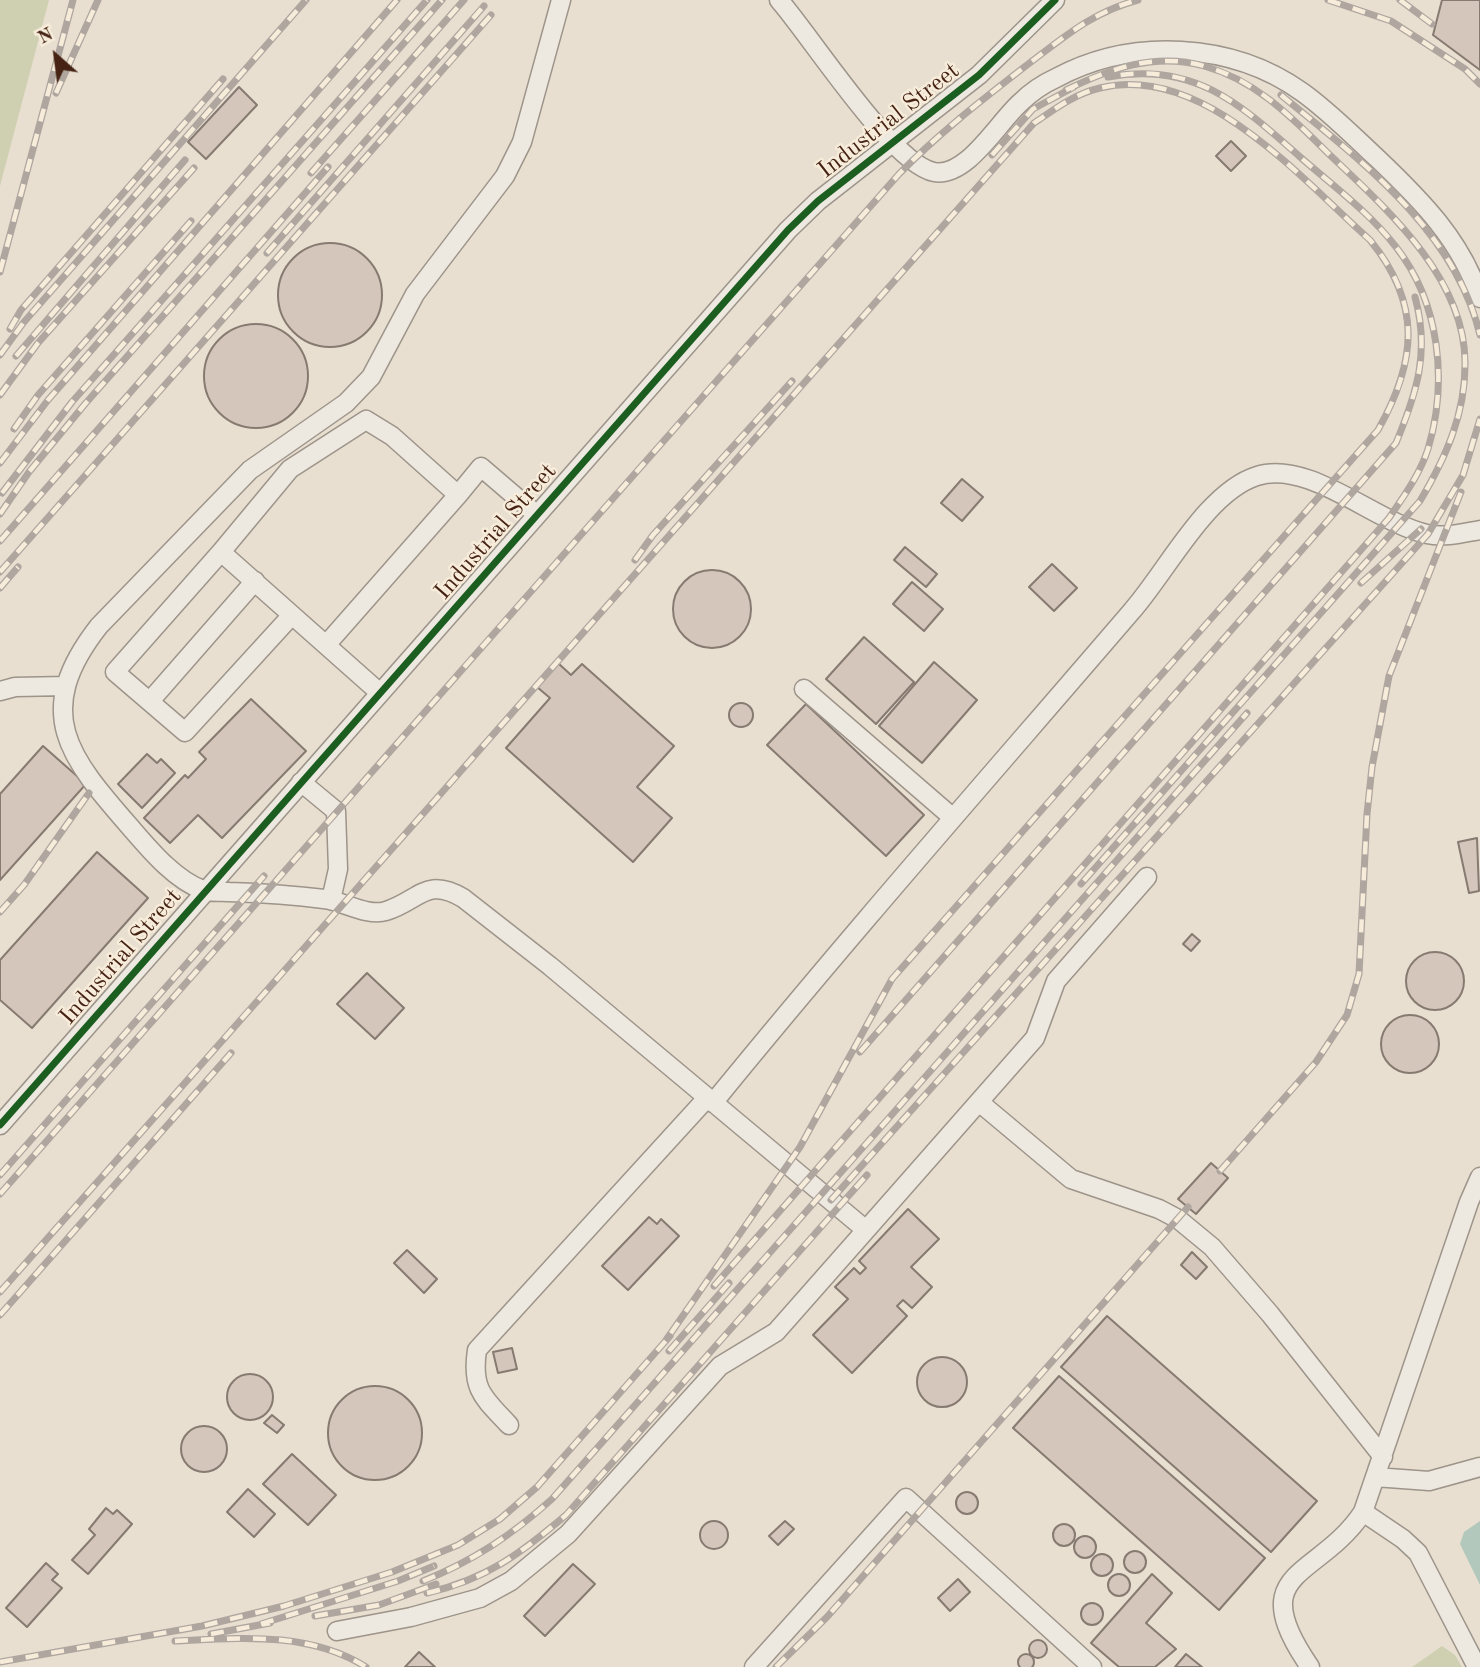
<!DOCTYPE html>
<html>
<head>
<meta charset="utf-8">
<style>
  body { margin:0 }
  #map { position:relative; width:1480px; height:1667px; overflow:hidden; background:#e8dfd0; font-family:"Old Standard TT",serif }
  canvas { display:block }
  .north { position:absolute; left:21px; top:21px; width:70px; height:70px; -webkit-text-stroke:5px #f7ecda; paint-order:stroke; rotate:332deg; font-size:19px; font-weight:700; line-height:28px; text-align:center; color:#452213 }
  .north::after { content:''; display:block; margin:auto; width:24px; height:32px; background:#452213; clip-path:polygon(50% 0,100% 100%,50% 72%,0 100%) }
</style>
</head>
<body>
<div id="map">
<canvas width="1480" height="1667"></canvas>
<div class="north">N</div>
</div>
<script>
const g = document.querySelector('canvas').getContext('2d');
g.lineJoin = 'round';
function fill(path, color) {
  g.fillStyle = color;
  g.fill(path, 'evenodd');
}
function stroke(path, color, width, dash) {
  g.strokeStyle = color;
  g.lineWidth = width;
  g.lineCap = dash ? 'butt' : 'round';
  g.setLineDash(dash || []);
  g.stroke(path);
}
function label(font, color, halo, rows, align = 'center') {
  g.font = font + ' "Old Standard TT",serif';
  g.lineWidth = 5;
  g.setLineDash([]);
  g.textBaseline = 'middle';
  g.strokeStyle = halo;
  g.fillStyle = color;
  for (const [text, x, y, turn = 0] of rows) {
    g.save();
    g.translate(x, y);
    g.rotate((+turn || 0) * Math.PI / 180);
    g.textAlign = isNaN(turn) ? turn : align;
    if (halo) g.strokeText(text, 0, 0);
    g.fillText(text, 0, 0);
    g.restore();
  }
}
fill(new Path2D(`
  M0,0H49L0,186Z
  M1442,1646L1455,1655L1462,1667H1412Z`), '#ced0b1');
fill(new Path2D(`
  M1480,1521V1585L1460,1544L1464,1532Z`), '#b2c8bc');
const building = new Path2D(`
  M1442,0H1480V70L1433,35Z
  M239,87L257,105L206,159L188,142Z
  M1231,141L1246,156L1231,171L1216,156Z
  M278 295a52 52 0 1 1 104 0a52 52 0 1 1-104 0Z
  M204 376a52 52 0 1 1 104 0a52 52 0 1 1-104 0Z
  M962,479L983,497L962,521L941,503Z
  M905,547L937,574L926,587L894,560Z
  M1052,564L1077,588L1054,611L1029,587Z
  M673 609a39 39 0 1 1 78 0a39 39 0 1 1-78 0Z
  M912,582L943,609L924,631L893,604Z
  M864,637L914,682L876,724L826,679Z
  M934,662L977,700L922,763L879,726Z
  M558,663L571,675L582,664L674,746L637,787L672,818L633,862L506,748L550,698L537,687Z
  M251,699L306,751L222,838L198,815L170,843L144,818L185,775L188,778L206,759L199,752Z
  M729 715a12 12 0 1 1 24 0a12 12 0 1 1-24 0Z
  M806,704L924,815L886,856L767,745Z
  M43,746L86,784L0,880V794Z
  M147,754L157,763L161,759L175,773L142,808L118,784Z
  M1477,838L1479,891L1469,893L1458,842Z
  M97,852L148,898L32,1028L0,1000V960Z
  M1192,934L1200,941L1191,951L1183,944Z
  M1406 981a29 29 0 1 1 58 0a29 29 0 1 1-58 0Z
  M367,973L404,1008L375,1039L337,1004Z
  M1381 1044a29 29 0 1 1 58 0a29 29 0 1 1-58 0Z
  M1211,1163L1228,1178L1196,1214L1178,1199Z
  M908,1209L939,1239L911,1267L932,1287L912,1308L903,1300L897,1306L907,1316L852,1373L813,1335L848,1299L835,1287L854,1268L860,1274L866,1268L859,1261Z
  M649,1217L657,1224L661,1219L679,1236L628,1290L602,1266Z
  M407,1250L437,1279L424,1293L394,1263Z
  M1192,1252L1207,1267L1196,1279L1181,1265Z
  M1107,1316L1317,1501L1271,1552L1061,1367Z
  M512,1348L517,1369L498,1373L493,1352Z
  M917 1382a25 25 0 1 1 50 0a25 25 0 1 1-50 0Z
  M227 1397a23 23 0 1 1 46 0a23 23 0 1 1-46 0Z
  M1059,1376L1265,1558L1219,1610L1013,1428Z
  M328 1433a47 47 0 1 1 94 0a47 47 0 1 1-94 0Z
  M272,1415L284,1425L277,1433L264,1423Z
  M181 1449a23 23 0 1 1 46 0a23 23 0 1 1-46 0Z
  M292,1454L336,1495L308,1525L263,1484Z
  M248,1489L275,1514L254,1537L227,1512Z
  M956 1503a11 11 0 1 1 22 0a11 11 0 1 1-22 0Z
  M106,1508L113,1514L117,1510L132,1524L88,1574L72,1560L95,1535L89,1529Z
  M700 1535a14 14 0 1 1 28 0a14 14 0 1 1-28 0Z
  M785,1521L794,1529L778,1545L769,1536Z
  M1053 1535a11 11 0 1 1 22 0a11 11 0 1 1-22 0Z
  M1074 1547a11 11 0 1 1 22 0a11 11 0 1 1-22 0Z
  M1124 1562a11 11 0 1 1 22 0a11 11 0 1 1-22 0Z
  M1091 1565a11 11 0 1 1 22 0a11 11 0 1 1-22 0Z
  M46,1563L58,1574L52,1580L62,1588L27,1627L6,1608Z
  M573,1564L595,1584L545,1636L524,1616Z
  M1152,1574L1172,1593L1146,1623L1176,1649L1155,1667H1119L1091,1643Z
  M1108 1585a11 11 0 1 1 22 0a11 11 0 1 1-22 0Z
  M958,1579L970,1592L950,1611L938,1598Z
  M1081 1614a11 11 0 1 1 22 0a11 11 0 1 1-22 0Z
  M1029 1649a9 9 0 1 1 18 0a9 9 0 1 1-18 0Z
  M419,1652L435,1667H405Z
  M1186,1654L1202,1667H1175Z
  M1018 1662a8 8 0 1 1 16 0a8 8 0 1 1-16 0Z`);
fill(building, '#d5c6bb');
stroke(building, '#867a71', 2);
const minor = new Path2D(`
  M561,0L522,142L505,176L415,294L371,377L346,403L250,470L99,626C31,713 69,757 131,828C150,850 175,880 203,890C210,893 221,891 229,892C260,893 293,895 324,899C343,901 367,917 386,911C419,901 426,876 463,898L550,966L866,1230
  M779,0C810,35 892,164 934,172C967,178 998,122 1021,102C1031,92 1043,84 1056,78C1132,37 1232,42 1302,92C1330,112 1353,136 1378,159C1421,200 1461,240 1480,298
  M458,495L481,467L537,515
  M221,552L115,672L185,732L292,615
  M326,645L458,495L392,436L366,420L290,469L221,552L380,693
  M804,689L952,817
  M0,691L15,687L66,686
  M150,701L255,581
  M301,782L336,811L338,869L331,900
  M979,1102L1071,1179L1159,1209L1178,1219L1212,1247L1270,1314L1383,1457
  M713,1103C849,936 991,775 1131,612C1166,573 1206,492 1257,476C1309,459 1376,523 1427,534C1444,538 1463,533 1480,530
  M0,1125L788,230L818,201L979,75L1055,0
  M509,1425C484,1398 471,1390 477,1350L707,1098
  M1375,1477L1429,1481L1480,1467
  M1363,1512L1403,1539L1418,1553L1477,1667
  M337,1631L411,1617L480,1598L511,1581L568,1534L720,1366L776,1332L866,1230L1035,1038L1056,981L1147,877
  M754,1667L906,1498L1092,1667
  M1310,1667C1242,1568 1318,1580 1363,1512L1469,1202L1480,1177`);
stroke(minor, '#9d948a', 21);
stroke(minor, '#ede8e0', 18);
const rail = new Path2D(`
  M1328,0L1391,21L1465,69L1480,84
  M1400,0L1432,24
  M1066,90C1109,69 1155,52 1204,66C1258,81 1293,119 1332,157C1388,210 1464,278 1465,361C1466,413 1446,457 1420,501L1081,884
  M56,93L98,0
  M1281,95C1360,160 1455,230 1480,335
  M992,155L1033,109L1074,87
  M311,173L464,0
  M267,253L484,6
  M0,272L73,0
  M10,329L21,310L223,79
  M0,355L24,322L306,0
  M16,356L185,160
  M0,395L38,343L194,168
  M14,429L38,395L191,221
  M0,463L48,400L397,0
  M2,493L72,402L427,0
  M0,514L29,472L85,404L442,0
  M0,541L328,167
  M635,560L653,535L792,381
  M0,572L491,15
  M1361,583L1421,529
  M0,588L18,567
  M0,912L24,885L89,793
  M860,1052L1396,443C1417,392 1430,352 1415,297
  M1220,1171L1316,1062L1347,1015L1359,974L1367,814L1372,767L1389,676L1461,492
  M0,1175L264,876
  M0,1194L899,174C939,133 982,100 1027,65C1063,38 1092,12 1138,0
  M831,1200L1428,534L1463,475L1480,419
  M714,1286L1389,518C1404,496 1420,474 1428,449C1448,382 1440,303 1396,247C1369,212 1332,185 1299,156C1239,103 1193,61 1108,77
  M0,1292L1034,123C1055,109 1074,94 1100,88C1203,63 1300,178 1370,240C1422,304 1417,361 1378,430L892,979L800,1147L664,1343
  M0,1315L231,1053
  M669,1351L729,1283
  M423,1581C473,1561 512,1535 552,1499L1247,713
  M427,1593C487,1579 520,1554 566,1515L867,1175
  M315,1616L379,1605L436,1584
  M261,1624L398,1581L434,1566
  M211,1634L270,1623
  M175,1641C240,1638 308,1631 366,1667
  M0,1662L202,1626L284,1606L392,1572L458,1545L500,1519L537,1487L670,1336
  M776,1667L827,1617L1188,1207`);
stroke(rail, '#aea69f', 7);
stroke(rail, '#f7ecda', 4.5, [13]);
stroke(new Path2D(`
  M0,1125L788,230L818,201L979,75L1055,0`), '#1b5e20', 7);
label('24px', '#452213', '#f7ecda', [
  ["Industrial Street",889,121,-38],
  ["Industrial Street",496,532,-49],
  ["Industrial Street",121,957,-49]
]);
</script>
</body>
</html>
